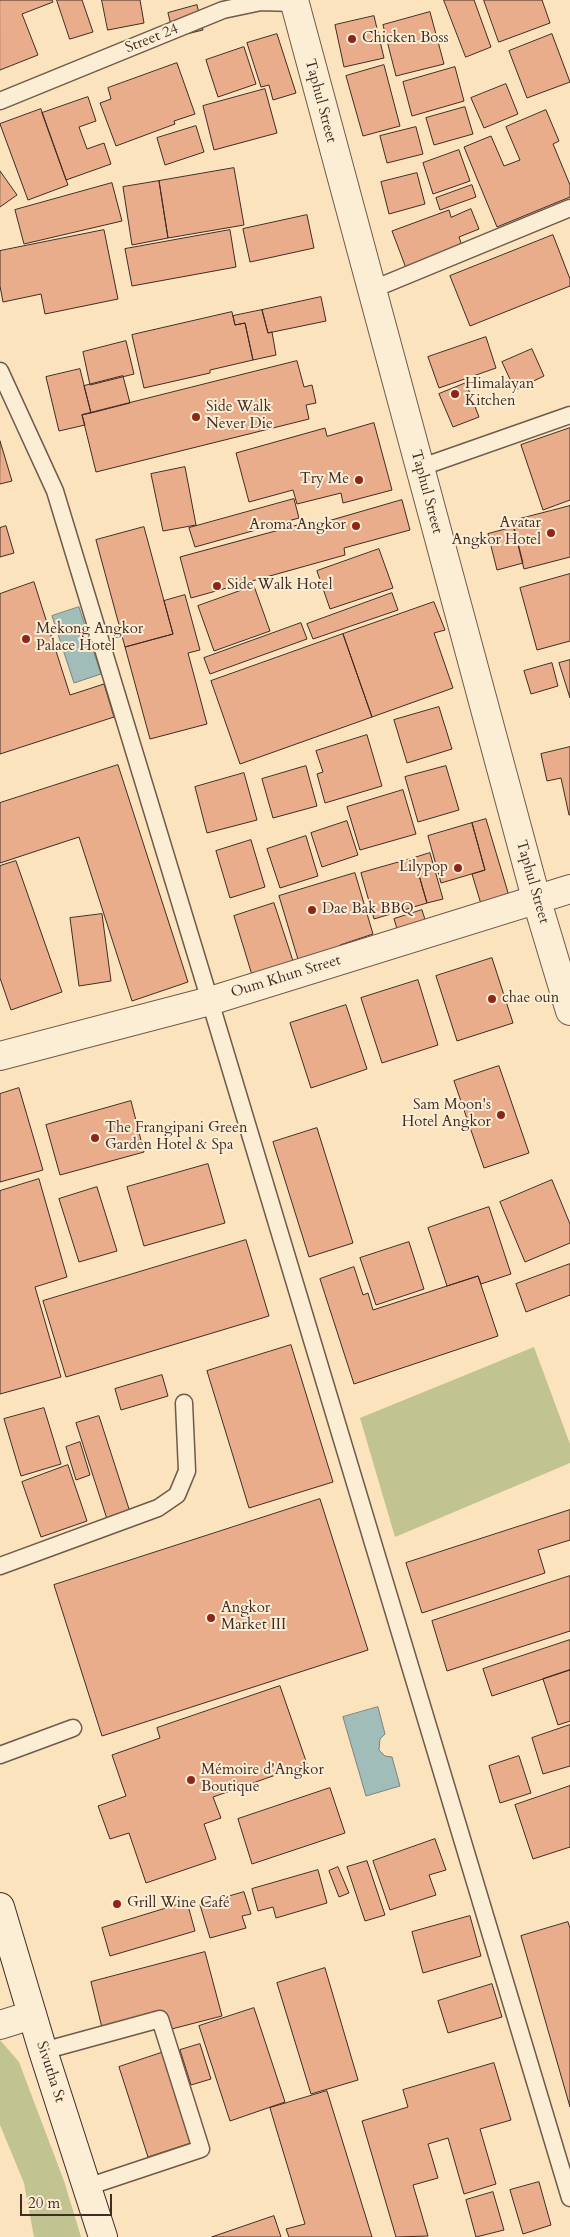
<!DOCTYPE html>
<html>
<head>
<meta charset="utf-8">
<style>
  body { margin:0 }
  #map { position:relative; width:570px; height:2237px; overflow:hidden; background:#fbe3be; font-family:Cardo,serif }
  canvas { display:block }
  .scale { position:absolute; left:20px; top:2194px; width:92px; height:22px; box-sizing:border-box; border:2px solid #412c24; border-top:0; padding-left:6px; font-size:15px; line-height:18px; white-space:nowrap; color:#412c24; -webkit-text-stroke:4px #fcedd5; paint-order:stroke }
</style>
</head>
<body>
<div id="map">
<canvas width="570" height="2237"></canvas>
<div class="scale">20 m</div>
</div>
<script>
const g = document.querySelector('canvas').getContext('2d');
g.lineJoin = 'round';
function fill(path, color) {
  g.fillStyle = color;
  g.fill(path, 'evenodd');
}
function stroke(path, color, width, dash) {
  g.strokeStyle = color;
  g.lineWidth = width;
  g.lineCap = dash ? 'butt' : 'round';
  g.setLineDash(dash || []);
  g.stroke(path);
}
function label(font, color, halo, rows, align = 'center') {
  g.font = font + ' Cardo,serif';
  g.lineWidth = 4;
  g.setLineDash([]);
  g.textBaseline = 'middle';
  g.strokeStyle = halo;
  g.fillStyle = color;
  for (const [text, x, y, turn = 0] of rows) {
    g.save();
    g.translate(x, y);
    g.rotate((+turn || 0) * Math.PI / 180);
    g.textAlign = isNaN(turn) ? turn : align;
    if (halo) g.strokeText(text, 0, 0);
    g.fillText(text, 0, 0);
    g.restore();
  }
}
fill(new Path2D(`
  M534,1347L570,1444V1463L395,1537L360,1418Z
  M0,2040L19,2062L64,2181L81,2237H34L24,2183L0,2125Z`), '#c1c390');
const water = new Path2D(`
  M79,607L101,674L74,683L52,616Z
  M378,1707L385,1734L380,1739L379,1750L385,1756L392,1757L400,1786L366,1796L343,1717Z`);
fill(water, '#a1bdb9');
stroke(water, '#7b837d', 1);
const building = new Path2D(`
  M0,0H52L53,2L22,14L38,55L0,70Z
  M57,0H82L93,32L70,39Z
  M102,0H140L144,23L108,30Z
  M444,0H474L491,47L466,57Z
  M484,0H542L550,23L499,42Z
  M197,5L203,30L174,37L168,13Z
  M430,12L444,64L396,76L383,25Z
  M374,16L384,58L344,67L335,25Z
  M277,34L296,93L273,100L269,85L261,87L247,43Z
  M552,34L570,82L527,98L509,51Z
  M244,47L256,84L218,97L206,60Z
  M177,63L195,114L174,121L175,124L116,146L100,103L111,99L108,88Z
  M384,65L400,126L363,136L346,76Z
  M455,67L464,101L412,116L403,82Z
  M506,84L518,114L484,128L471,98Z
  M265,89L277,133L214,150L203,106Z
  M88,97L96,121L79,127L87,149L104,143L111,164L66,180L42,113Z
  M465,107L473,134L434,145L426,118Z
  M41,109L68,185L28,200L0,124Z
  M546,110L559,141L553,144L570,185V197L497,227L464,147L491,136L504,166L520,160L506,127Z
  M196,126L204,152L165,165L157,138Z
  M416,127L423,154L387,163L380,136Z
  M459,150L470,181L433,194L423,163Z
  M234,168L244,225L168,238L159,181Z
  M0,171L17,195L0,207Z
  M417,173L425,204L389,214L381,182Z
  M159,181L168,238L132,245L123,187Z
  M112,183L122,221L24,244L15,210Z
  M472,185L476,197L440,210L436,198Z
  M471,209L479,229L459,237L462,246L406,268L392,231L449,210L451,217Z
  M307,215L314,248L250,262L243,229Z
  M104,230L118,299L45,314L41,294L3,302L0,286V251Z
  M230,230L236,267L132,286L125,249Z
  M553,235L570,279V286L470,326L450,276Z
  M321,297L326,321L268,333L262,310Z
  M262,310L268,333L272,332L276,355L253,360L245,323L235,325L233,316Z
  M232,312L235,325L245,323L253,360L210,370V373L144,388L132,335Z
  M486,337L496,368L439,388L428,357Z
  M126,341L134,374L90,385L83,352Z
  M532,349L544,376L515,390L502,362Z
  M297,361L304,387L312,385L316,403L306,405L309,419L96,472L82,415Z
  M80,369L91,413L82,415L85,425L59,431L46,377Z
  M123,376L130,403L91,413L84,386Z
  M466,383L479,417L453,427L439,394Z
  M374,423L392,490L343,503L341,493L297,504L293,490L249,502L236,453L325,428L327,436Z
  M570,428V500L543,510L521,445Z
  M0,441L12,481L0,484Z
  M185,467L196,525L163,531L151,474Z
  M294,499L299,518L195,547L189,528Z
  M402,500L410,530L344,548L345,555L191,598L180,557L312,521L313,525Z
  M570,506V557L524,569L512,521Z
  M6,526L14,553L0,557V528Z
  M144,527L173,634L125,647L96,540Z
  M514,527L523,563L497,570L488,534Z
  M379,549L393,588L330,609L317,571Z
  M570,574V641L537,650L520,588Z
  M34,582L70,695L104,684L114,717L0,754V594Z
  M254,586L270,631L214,651L198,606Z
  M392,593L398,610L313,639L307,624Z
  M185,595L200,650L188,653L207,724L150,739L125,647L173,634L164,601Z
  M434,602L445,630L434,633L453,688L372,717L343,634Z
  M301,623L307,639L210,674L204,658Z
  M343,634L372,717L240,764L211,681Z
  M570,660V698L559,663Z
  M552,663L558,686L531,694L524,671Z
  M439,707L452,749L407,763L394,720Z
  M367,735L382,786L325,803L317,774L323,772L316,751Z
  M570,747V815H569L561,778L547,781L541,754Z
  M118,765L188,982L132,1001L79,837L0,863V803Z
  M306,766L317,806L273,818L262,779Z
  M446,766L459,810L418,822L405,777Z
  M244,773L257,820L207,833L195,787Z
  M403,790L416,834L360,850L347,807Z
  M486,819L509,896L481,904L472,874L485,870L472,823Z
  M347,821L358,855L322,867L311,833Z
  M472,823L485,870L441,883L428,836Z
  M306,836L318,876L280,888L267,849Z
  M251,840L265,887L230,898L216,851Z
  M430,853L443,899L427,903L414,858Z
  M414,858L427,903L374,919L361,873Z
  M16,861L62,992L11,1010L0,978V866Z
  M355,873L373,934L340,945L343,954L300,966L279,896Z
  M274,903L293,961L252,975L234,916Z
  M422,910L428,929L400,938L394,919Z
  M102,914L111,981L79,986L70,918Z
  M492,958L513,1023L457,1041L436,976Z
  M418,980L438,1045L382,1063L361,998Z
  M346,1005L367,1069L311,1088L290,1023Z
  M499,1066L529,1153L484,1168L454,1081Z
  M19,1088L43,1170L0,1182V1094Z
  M131,1101L144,1152L60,1175L46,1125Z
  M317,1128L353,1243L309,1257L273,1142Z
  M208,1164L225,1223L144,1246L127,1187Z
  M39,1179L67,1277L35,1287L61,1377L0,1394V1191Z
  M552,1180L570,1224V1243L525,1262L500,1202Z
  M97,1187L117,1251L79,1262L59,1199Z
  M489,1207L511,1274L481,1284L478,1276L447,1286L428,1228Z
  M246,1240L269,1316L66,1377L43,1301Z
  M409,1242L424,1289L376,1305L360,1258Z
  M570,1264V1295L526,1312L516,1284Z
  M354,1267L363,1295L368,1293L373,1310L478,1276L498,1336L354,1384L320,1279Z
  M291,1345L333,1482L249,1508L207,1371Z
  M162,1375L168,1396L121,1410L115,1389Z
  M44,1408L61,1464L21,1476L4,1419Z
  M99,1416L130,1512L107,1519L76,1423Z
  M80,1442L90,1475L76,1480L66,1447Z
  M68,1465L87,1521L41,1537L22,1482Z
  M320,1499L368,1650L102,1736L54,1585Z
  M570,1510V1540L538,1550L545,1573L422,1613L406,1563Z
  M570,1576V1631L447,1671L432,1621Z
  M570,1640V1670L492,1696L483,1669Z
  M570,1670V1721L558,1725L543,1679Z
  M280,1686L307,1764L213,1797L221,1818L204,1824L216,1859L146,1883L129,1833L110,1839L98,1806L126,1796L112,1755L160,1738L157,1728Z
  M570,1725V1766L543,1774L532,1738Z
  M519,1756L531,1793L500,1803L489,1766Z
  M570,1786V1847L533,1859L515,1805Z
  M330,1788L345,1833L252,1864L238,1819Z
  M435,1839L446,1870L429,1875L436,1895L390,1910L373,1861Z
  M367,1861L385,1915L365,1921L347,1867Z
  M338,1867L349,1893L339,1897L329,1871Z
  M318,1870L327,1903L276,1918L273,1907L258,1911L252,1889Z
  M244,1892L251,1914L242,1916L246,1928L210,1938L200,1905Z
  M187,1902L195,1931L110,1956L102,1928Z
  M470,1916L481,1956L423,1973L412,1932Z
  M568,1922L570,1928V2107L521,1936Z
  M205,1952L222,2016L156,2033L152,2019L103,2032L91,1982Z
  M325,1968L358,2080L311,2094L277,1983Z
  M492,1984L502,2017L448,2033L438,2001Z
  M254,2008L285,2102L230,2121L199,2026Z
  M200,2044L211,2079L191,2085L180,2050Z
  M164,2052L194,2142L148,2157L119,2067Z
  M494,2063L511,2120L480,2129L496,2184L464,2194L448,2138L428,2144L438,2178L413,2185L428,2236L396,2237L362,2121L408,2107L403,2090Z
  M327,2091L372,2237H289L286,2229L305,2224L270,2108Z
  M539,2182L551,2225L523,2234L510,2190Z
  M493,2192L504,2230L476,2237L466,2200Z
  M274,2216L281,2237H212Z`);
fill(building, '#eaad8b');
stroke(building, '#412c24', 1);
const service = new Path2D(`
  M0,101L223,10L261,2L294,3
  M371,290L570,208
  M0,371L55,491L210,1001L570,2198
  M419,468L570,415
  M0,1566L158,1508L177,1495L187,1471L184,1403
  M0,1755L73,1728
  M43,2051L160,2019L201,2149L87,2187`);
const minor = new Path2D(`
  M294,0L536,898L570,1011
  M0,1056L210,1001L570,889
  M0,2025L32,2015`);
const secondary = new Path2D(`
  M0,1907L43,2051L103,2237`);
stroke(service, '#705a4a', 19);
stroke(minor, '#705a4a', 30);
stroke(secondary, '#412c24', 30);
stroke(service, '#fcedd5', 16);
stroke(minor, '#fcedd5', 28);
stroke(secondary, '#fcedd5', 28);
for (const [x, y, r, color] of [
  [352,39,5,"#8f2418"],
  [455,394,5,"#8f2418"],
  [196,417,5,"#8f2418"],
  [359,480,5,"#8f2418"],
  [356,526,5,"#8f2418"],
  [551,533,5,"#8f2418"],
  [217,586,5,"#8f2418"],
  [26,639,5,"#8f2418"],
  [458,868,5,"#8f2418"],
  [312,910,5,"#8f2418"],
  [492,999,5,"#8f2418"],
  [501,1115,5,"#8f2418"],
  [95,1138,5,"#8f2418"],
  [211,1618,5,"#8f2418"],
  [191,1780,5,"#8f2418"],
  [117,1904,5,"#8f2418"]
]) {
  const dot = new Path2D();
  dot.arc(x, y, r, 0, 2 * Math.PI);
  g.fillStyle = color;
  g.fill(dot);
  stroke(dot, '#fcedd5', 2);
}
label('15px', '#412c24', '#fcedd5', [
  ["Street 24",152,39,-22],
  ["Taphul Street",320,101,75],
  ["Taphul Street",426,492,75],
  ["Taphul Street",532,882,74],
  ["Oum Khun Street",286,977,-17],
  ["Sivutha St",50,2072,72]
]);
label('15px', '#412c24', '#fcedd5', [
  ["Chicken Boss",362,39],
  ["Himalayan",465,385],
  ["Kitchen",465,402],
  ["Side Walk",206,408],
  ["Never Die",206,425],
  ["Try Me",349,480,"right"],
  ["Avatar",541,524,"right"],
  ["Angkor Hotel",541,541,"right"],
  ["Aroma Angkor",346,526,"right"],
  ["Side Walk Hotel",227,586],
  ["Mekong Angkor",36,630],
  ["Palace Hotel",36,647],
  ["Lilypop",448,868,"right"],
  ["Dae Bak BBQ",322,910],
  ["chae oun",502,999],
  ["Sam Moon's",491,1106,"right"],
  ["Hotel Angkor",491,1123,"right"],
  ["The Frangipani Green",105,1129],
  ["Garden Hotel & Spa",105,1146],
  ["Angkor",221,1609],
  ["Market III",221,1626],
  ["Mémoire d'Angkor",201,1771],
  ["Boutique",201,1788],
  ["Grill Wine Café",127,1904]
], 'left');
</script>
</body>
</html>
